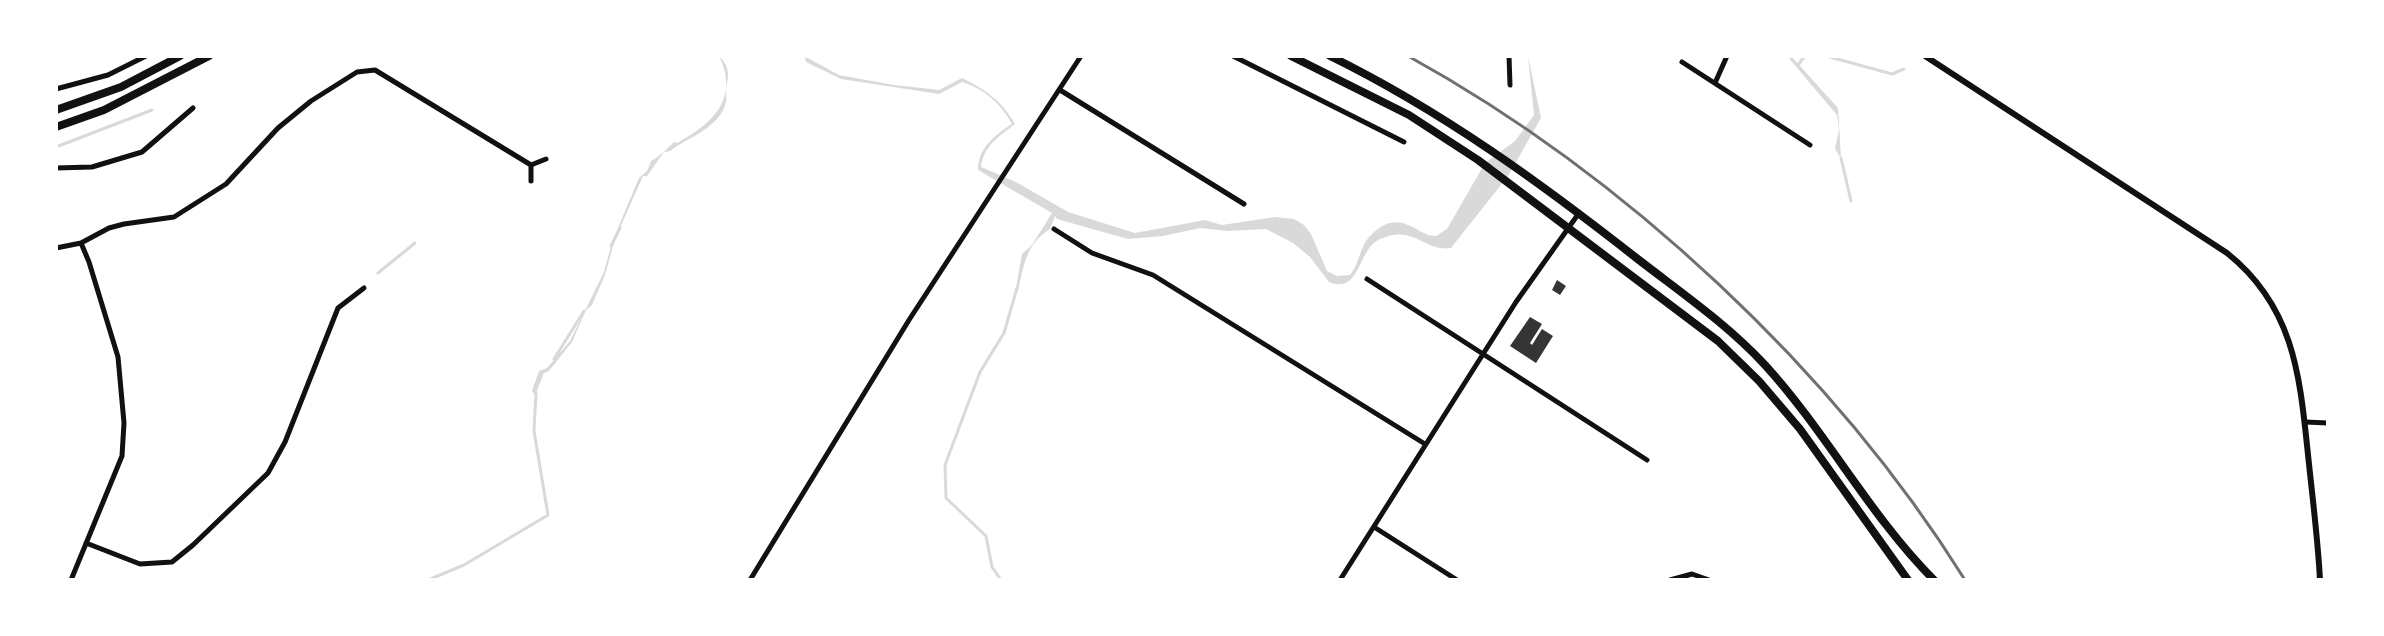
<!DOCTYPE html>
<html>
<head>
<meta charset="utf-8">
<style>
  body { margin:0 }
  #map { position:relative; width:2384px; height:636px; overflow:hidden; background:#fff; font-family:"Source Serif 4",serif }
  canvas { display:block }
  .frame { position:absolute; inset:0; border:58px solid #fff; pointer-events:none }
</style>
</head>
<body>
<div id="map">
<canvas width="2384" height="636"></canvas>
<div class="frame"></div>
</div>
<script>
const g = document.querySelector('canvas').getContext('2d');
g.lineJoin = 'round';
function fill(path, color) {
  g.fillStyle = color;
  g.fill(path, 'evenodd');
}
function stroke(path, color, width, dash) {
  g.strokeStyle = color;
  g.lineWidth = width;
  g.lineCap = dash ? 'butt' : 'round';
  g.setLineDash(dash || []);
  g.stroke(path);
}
fill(new Path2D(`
  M719,56C727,63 730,73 727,83C725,89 727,96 726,102C720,128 688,137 670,151L664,152L647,176H643L615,239L605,275L592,305L586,310L572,342L549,371L544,373L535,395L532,391L539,371L547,368L570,341L604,272L612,242L639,178L647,171L651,161C659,157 667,149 674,142L677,143C712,124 740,99 719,56Z
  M804,56L839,75L894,85L939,90L962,78C986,90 1002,101 1015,124C1001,135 983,146 981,167L1016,182L1068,212L1135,233L1205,220L1222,225L1275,217L1294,219L1304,225L1311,234L1327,271L1337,276L1350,275C1360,263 1359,247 1371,235C1401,205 1418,238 1436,236C1439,235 1444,230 1447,229L1485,163L1515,141L1534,115L1528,56L1541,118L1508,176L1451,248C1423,252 1415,224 1380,239C1357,249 1361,295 1329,282L1310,257L1293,243L1266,229L1228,231L1200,228L1163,236L1128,239L1057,219L1055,216L1050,229C1026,244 1024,265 1018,291L1016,288L1022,254L1032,245L1052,213L978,170C978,148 995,135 1012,124C1001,104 985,89 962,82L939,94L841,79L806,62Z
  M1787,56H1791L1838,108L1841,158L1835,149L1839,129L1837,115Z`), '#d9d9d9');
stroke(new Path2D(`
  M1826,56L1892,74L1904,69
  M1798,65L1804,57L1809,56
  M56,147L152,110
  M1841,158L1851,201
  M611,246L620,228
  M378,273L415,243
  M554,359L584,311
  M428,580L464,565L548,515L534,431L536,392
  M1001,580L992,567L986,536L946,498L945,465L980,372L1004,333L1017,288`), '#d9d9d9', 3);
fill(new Path2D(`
  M1557,280L1566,286L1560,295L1552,290Z
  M1530,317L1542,324L1530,343L1532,345L1542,329L1553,336L1536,363L1510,346Z`), '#353535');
stroke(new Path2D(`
  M1233,56L1404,142
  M1509,56L1510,85
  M1682,62L1810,145
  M1715,83L1727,56
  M56,89L108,75L146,56
  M1060,90L1244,204
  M56,168L92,167L142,152L193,108
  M531,181V165L546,159
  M1054,229L1092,253L1153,275L1425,444
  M56,248L81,243L109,228L124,224L174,217L226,184L278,128L311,101L357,72L375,70L531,165
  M1367,279L1647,460
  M2305,422L2328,423
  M1374,527L1457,580
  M86,543L140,564L172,562L193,545L268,473L285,442L338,308L364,288
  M71,580L122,456L124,423L118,357L89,262L81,243
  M750,580L909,320L1081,56
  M1340,580L1516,302L1579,213
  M1670,580L1692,574L1709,580`), '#111', 5);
stroke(new Path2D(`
  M1925,56L2227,253C2297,309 2300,381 2309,464C2313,502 2318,541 2320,580`), '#111', 6);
stroke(new Path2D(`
  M1291,56L1409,115L1478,160L1718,341L1759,381L1800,429L1908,580
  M1330,56C1442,111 1541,183 1639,260C1683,294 1728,325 1765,365C1827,433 1870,516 1934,580
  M56,110L121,87L180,56
  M56,127L104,110L209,56`), '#111', 8);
stroke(new Path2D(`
  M1408,56C1624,175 1834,370 1965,580`), '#707070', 3);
</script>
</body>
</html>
